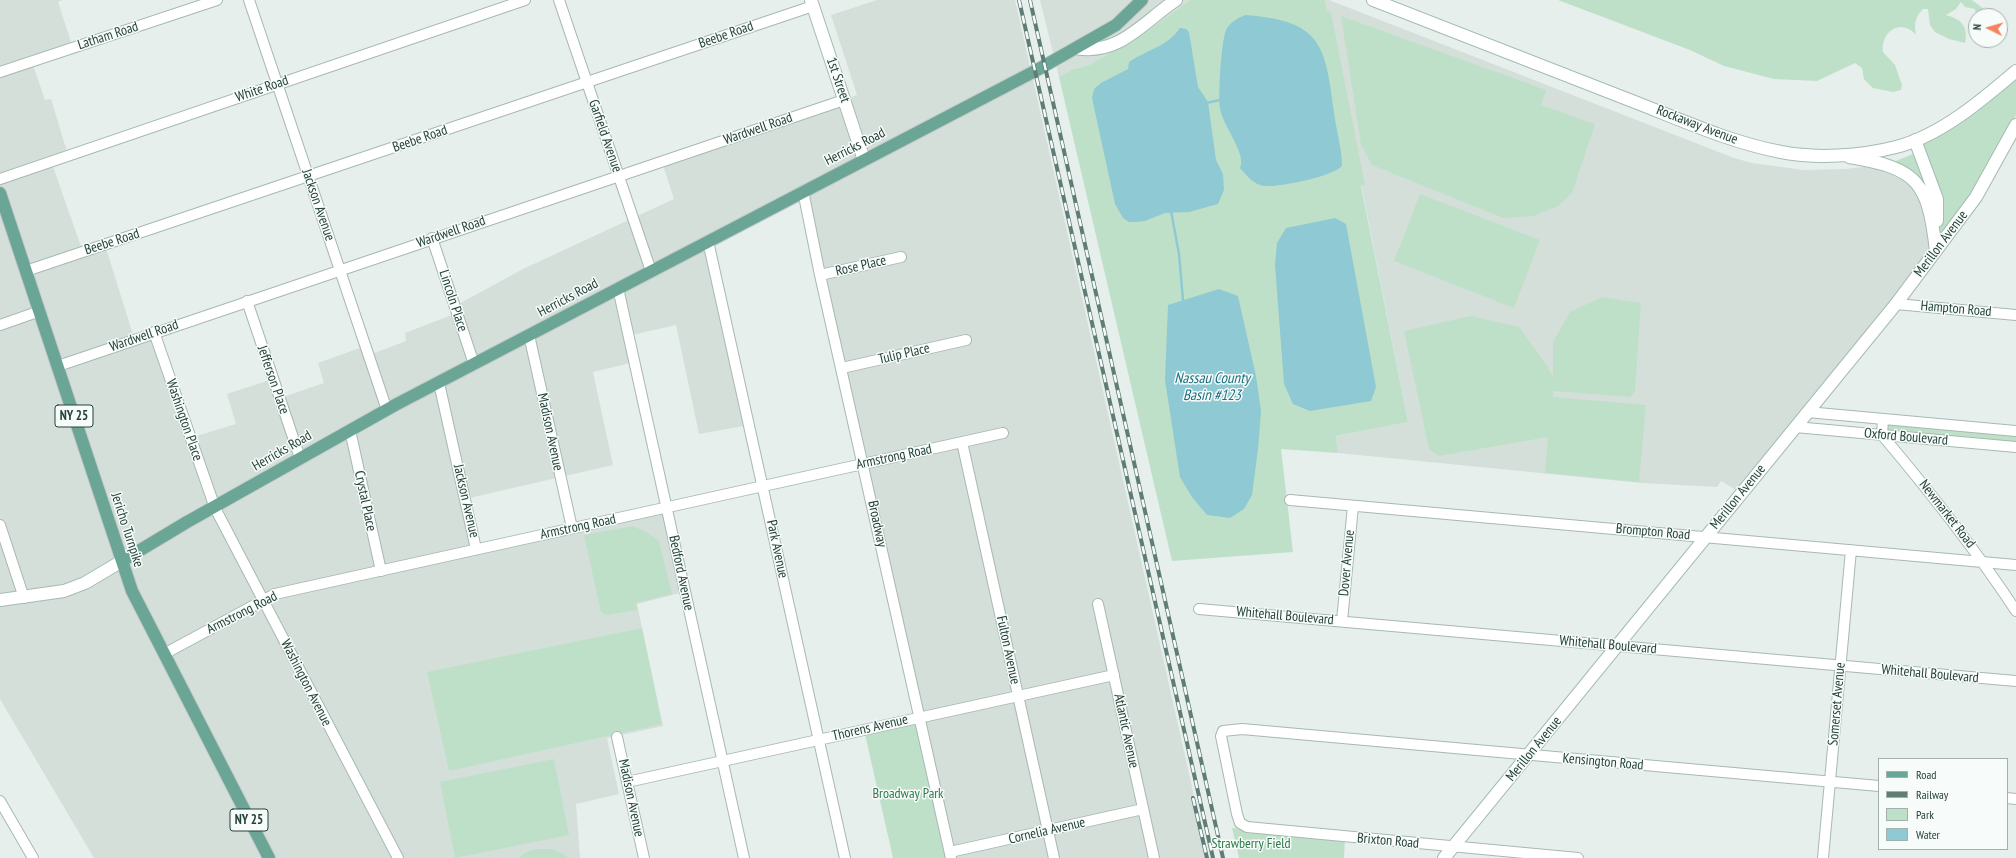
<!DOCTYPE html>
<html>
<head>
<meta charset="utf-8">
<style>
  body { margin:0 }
  #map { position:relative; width:2016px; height:858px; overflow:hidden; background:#e6efeb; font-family:"PT Sans Narrow",sans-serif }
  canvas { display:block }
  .legend { position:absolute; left:1878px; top:758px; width:130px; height:92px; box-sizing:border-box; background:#f7fbf9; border:1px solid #a3b1ad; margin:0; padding:5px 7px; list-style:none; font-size:12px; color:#24423a }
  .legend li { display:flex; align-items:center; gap:8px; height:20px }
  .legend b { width:20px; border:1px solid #a3b1ad }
  .north { position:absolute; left:1968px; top:8px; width:40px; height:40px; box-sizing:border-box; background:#f7fbf9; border:1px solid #a3b1ad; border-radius:50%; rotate:275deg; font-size:11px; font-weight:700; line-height:16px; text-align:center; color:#24423a }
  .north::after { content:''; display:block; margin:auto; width:14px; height:18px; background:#f4845f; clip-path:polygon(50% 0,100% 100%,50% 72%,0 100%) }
</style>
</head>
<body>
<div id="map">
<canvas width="2016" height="858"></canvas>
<ul class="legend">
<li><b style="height:5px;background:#6aa596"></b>Road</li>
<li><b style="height:5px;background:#5f7d75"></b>Railway</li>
<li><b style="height:11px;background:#bfe0c8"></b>Park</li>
<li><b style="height:11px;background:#8ec9d4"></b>Water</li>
</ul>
<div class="north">N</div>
</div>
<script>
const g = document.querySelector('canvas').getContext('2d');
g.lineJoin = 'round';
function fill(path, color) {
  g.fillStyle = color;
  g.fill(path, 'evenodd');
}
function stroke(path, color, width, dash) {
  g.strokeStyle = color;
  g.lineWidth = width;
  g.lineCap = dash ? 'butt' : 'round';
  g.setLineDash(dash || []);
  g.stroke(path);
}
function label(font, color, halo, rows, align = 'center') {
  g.font = font + ' "PT Sans Narrow",sans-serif';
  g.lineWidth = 3;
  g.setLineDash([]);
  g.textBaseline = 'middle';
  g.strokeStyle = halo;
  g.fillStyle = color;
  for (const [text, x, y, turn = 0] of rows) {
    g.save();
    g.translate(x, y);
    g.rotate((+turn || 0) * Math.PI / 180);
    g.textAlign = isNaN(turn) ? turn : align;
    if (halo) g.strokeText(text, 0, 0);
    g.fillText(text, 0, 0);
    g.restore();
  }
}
fill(new Path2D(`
  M0,0H62L58,2L73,48L32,62L45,100L51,99L68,155L51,161L83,252L105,245L134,338L154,332L190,438L236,424L227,394L273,379L280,398L324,383L318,363L365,346L369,355L406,341L405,333L457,313L455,306L523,269L674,199L662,162L857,95L831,15L877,0H1015L1208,858H951L804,192L709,241L749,425L699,434L676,325L632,335L639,361L593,372L613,465L465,499L476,549L666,509L684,592L637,604L663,726L607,738L619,794L576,804L580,858H404L268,599L263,600L398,858H94L0,699Z
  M1040,0H1190L1149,30L1089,65L1073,69L1059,77Z
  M1325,0H1329L1734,158L1752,163L1804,170L1845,169L1872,166L1893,171L1923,196L1933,250L1741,493L1721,481L1717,487L1642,483L1338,453L1336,436L1408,422Z`), '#d4dfda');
fill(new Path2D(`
  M1190,0H1325L1327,11L1331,12L1365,185L1361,186L1408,422L1336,436L1338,453L1281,449L1293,552L1172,561L1059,77L1073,69L1089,65L1149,30Z
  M1558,0H1972L1988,12V16H1976L1975,9L1965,7L1961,2L1956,9L1946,15C1960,19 1969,25 1965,43L1949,39L1935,32L1930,25L1928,9H1923C1915,17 1914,24 1916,35C1902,18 1880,31 1883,52L1895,65L1902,85L1901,90L1893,92L1873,88L1864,79L1862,68L1855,63L1817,81L1774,79L1724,66L1690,50Z
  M1341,16L1546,90L1541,105L1595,124L1572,193L1558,206L1534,216L1503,218L1372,165L1361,145Z
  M2016,78V115L1989,167L1939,245L1940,213L1919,141Z
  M1913,154L1928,189L1924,184L1891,163Z
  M1420,194L1540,240L1514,308L1394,261Z
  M1602,297L1641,303L1635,391L1630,397L1553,391V397L1646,405L1639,482L1545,473L1548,437L1439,456L1429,449L1404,331L1471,316L1519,327L1547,366L1553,377V388V342L1570,312Z
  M1885,421L2016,433V446L1883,434Z
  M633,526L648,533L659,541L672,594L636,603L637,610L607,615L601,612L584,535Z
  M642,628L662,724L449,771L427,672Z
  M920,717L951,858H893L864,730Z
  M554,759L569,835L455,858L440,782Z
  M1232,828L1345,838L1344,858H1239Z
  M536,849H553L567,856V858H519L524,853Z`), '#bfe0c8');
fill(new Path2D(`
  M1245,15C1321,21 1325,43 1334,112C1336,130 1342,148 1342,166C1332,177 1280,187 1265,186C1254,185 1247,176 1240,168C1247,154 1223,126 1220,109C1218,95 1221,43 1226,30C1230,22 1238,18 1245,15Z
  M1180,28L1186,29L1189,32L1198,87L1208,102L1216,160L1223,174L1224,190L1218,204L1189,212L1165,213L1145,221L1136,222H1129L1123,218L1115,204L1092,98L1094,89L1101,83L1128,69L1129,62C1148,49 1167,47 1180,28Z
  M1335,218L1346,224L1376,387L1371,401L1310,411L1293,404L1284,384L1275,265L1277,243L1286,228Z
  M1219,289L1238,296L1256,376L1261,411L1258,449L1252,495L1244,509L1230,518L1207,515L1192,497L1180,477L1165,380L1168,305Z`), '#8ec9d4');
stroke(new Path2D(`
  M1206,103L1220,100
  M1171,211L1179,254L1183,300`), '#8ec9d4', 2.5);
const street = new Path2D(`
  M249,0L387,410
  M559,0L651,271
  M0,72L217,0
  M0,179L525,0
  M803,191L820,275L951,858
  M432,238L474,364
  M708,241L845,858
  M26,271L813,6
  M820,275L901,257
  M618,288L744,858
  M247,301L300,458
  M1896,304L2016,315
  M0,325L40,311
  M154,332L215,508L398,858
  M529,335L572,528
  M58,366L844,100
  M842,368L966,340
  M439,383L476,549
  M1807,412L2016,431
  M1883,419L1882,435C1931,493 1974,547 2016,611
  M1795,427L2016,447
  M350,430L381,571
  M962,442L1054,858
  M1290,500L2016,565
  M0,525L24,598
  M1098,604L1154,858
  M1199,609L2016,681
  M1342,621L1353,506
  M164,654L275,594L1003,433
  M617,737L644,858
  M627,782L1114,675
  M2007,798L2016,799
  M0,801L33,858
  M950,852L1143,809
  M1578,858L1247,827L1240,823L1237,814L1221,736L1223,731L1242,729L1879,786
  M1823,858L1851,550`);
const secondary = new Path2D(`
  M811,0L864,160
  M1373,0C1457,33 1542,66 1627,99C1677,118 1728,142 1781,152C1816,159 1861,156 1896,147C1940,136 1982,100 2016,71
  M1076,48C1119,56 1143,22 1176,0
  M1915,140L1937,199V221
  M1849,157C1919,168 1928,183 1936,251
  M0,600L64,591L85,583L122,561
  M1444,858L1896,304L1976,197L2016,125`);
const primary = new Path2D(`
  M0,193L132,591L269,858
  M122,561L187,522L397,404L1037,70L1116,25L1142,0`);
stroke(street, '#a8b8b2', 12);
stroke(secondary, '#a4bbb3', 14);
stroke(primary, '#c2cac8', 14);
stroke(street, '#fff', 10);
stroke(secondary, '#fff', 12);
stroke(primary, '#6aa596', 12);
const rail = new Path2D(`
  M1019,0L1213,858
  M1030,0L1223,858
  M1193,798L1207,858`);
stroke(rail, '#5f7d75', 4);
stroke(rail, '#f7fbf9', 2.5, [8]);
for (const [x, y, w] of [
  [74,416,38],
  [249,820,38]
]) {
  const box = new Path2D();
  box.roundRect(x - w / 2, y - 11, w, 22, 3);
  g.fillStyle = '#f7fbf9';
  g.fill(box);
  stroke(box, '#24423a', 1);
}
label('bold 13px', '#24423a', null, [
  ["NY 25",74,416],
  ["NY 25",249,820]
]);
label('14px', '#24423a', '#f7fbf9', [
  ["Beebe Road",726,35,-19],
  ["Latham Road",108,36,-18],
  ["1st Street",838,80,71],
  ["White Road",262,89,-19],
  ["Rockaway Avenue",1697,125,21],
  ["Wardwell Road",758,129,-19],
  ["Garfield Avenue",605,136,71],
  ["Beebe Road",420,139,-19],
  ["Herricks Road",855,147,-27],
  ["Jackson Avenue",318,205,71],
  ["Wardwell Road",451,232,-19],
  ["Beebe Road",112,242,-18],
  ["Merillon Avenue",1941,244,-53],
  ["Rose Place",861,266,-13],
  ["Herricks Road",568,298,-28],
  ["Lincoln Place",453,301,72],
  ["Hampton Road",1956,309,5],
  ["Wardwell Road",144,336,-19],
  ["Tulip Place",904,354,-13],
  ["Jefferson Place",273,380,71],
  ["Washington Place",184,420,71],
  ["Madison Avenue",550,432,78],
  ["Oxford Boulevard",1906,437,5],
  ["Herricks Road",282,451,-30],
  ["Armstrong Road",894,457,-12],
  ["Merillon Avenue",1738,497,-51],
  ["Crystal Place",365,501,78],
  ["Jackson Avenue",466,501,77],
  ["Newmarket Road",1947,514,52],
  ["Broadway",877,524,78],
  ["Armstrong Road",578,527,-12],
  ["Jericho Turnpike",127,530,72],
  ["Brompton Road",1653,532,5],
  ["Park Avenue",777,549,78],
  ["Dover Avenue",1347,563,-85],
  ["Bedford Avenue",681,573,78],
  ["Armstrong Road",242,613,-27],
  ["Whitehall Boulevard",1285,616,5],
  ["Whitehall Boulevard",1608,645,5],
  ["Fulton Avenue",1008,650,78],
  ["Whitehall Boulevard",1930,674,5],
  ["Washington Avenue",306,683,63],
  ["Somerset Avenue",1837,704,-85],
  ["Thorens Avenue",870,728,-13],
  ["Atlantic Avenue",1126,731,78],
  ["Merillon Avenue",1534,749,-51],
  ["Kensington Road",1603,762,5],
  ["Madison Avenue",631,798,78],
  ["Cornelia Avenue",1047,831,-13],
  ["Brixton Road",1388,841,5]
]);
label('14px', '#2d7a4b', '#f7fbf9', [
  ["Broadway Park",908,794],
  ["Strawberry Field",1251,844]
]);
label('italic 15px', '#1c6f80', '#f7fbf9', [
  ["Nassau County",1212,379],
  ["Basin #123",1212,396]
]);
</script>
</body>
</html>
